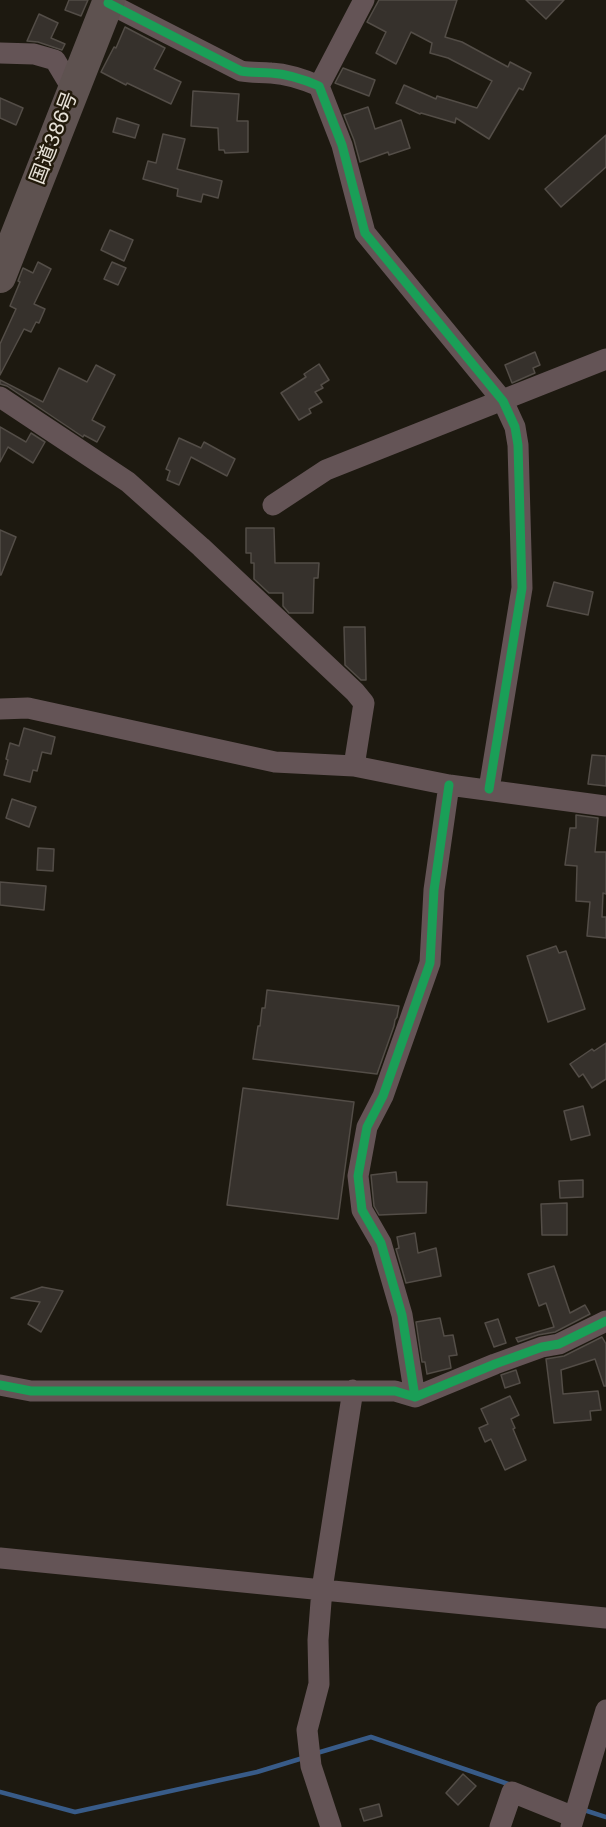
<!DOCTYPE html>
<html>
<head>
<meta charset="utf-8">
<style>
  body { margin:0 }
  canvas { display:block; background:#1d1910 }
</style>
</head>
<body>
<canvas width="606" height="1827"></canvas>
<script>
const g = document.querySelector('canvas').getContext('2d');
g.lineJoin = 'round';
function stroke(path, color, width, dash) {
  g.strokeStyle = color;
  g.lineWidth = width;
  g.lineCap = dash ? 'butt' : 'round';
  g.setLineDash(dash || []);
  g.stroke(path);
}
function fill(path, color) {
  g.fillStyle = color;
  g.fill(path, 'evenodd');
}
function label(font, color, halo, rows, align = 'center') {
  g.font = font + ' Inter,"Noto Sans JP",sans-serif';
  g.lineWidth = 5;
  g.setLineDash([]);
  g.textBaseline = 'middle';
  g.strokeStyle = halo;
  g.fillStyle = color;
  for (const [text, x, y, turn = 0] of rows) {
    g.save();
    g.translate(x, y);
    g.rotate((+turn || 0) * Math.PI / 180);
    g.textAlign = isNaN(turn) ? turn : align;
    if (halo) g.strokeText(text, 0, 0);
    g.fillText(text, 0, 0);
    g.restore();
  }
}
stroke(new Path2D(`
  M317,1753L371,1737L511,1785
  M0,1792L75,1812L257,1772L303,1758
  M584,1810L606,1817`), '#385b88', 4.5);
const building = new Path2D(`
  M69,0H88L81,16L65,10Z
  M379,0H457L445,37L462,42L508,67L510,62L531,73L523,90L519,88L489,139L456,118L455,123L421,113L420,114L396,103L404,85L436,99L437,96L477,108L492,81L448,58L430,53L432,43L411,32L396,64L376,53L386,32L367,22Z
  M526,0H564L546,19Z
  M39,14L58,23L51,38L65,44L62,50L38,42L27,41Z
  M125,27L165,48L154,69L181,82L171,104L127,83L126,85L101,72L114,47L116,48Z
  M343,68L375,80L369,96L335,83Z
  M193,91L239,94L237,121H248V152L225,153L224,150H219L218,128L191,126Z
  M0,98L23,108L16,125L0,118Z
  M368,107L375,129L401,120L410,148L389,155L388,152L360,162L354,140L344,115Z
  M117,118L139,125L135,138L113,132Z
  M163,134L185,139L177,169L222,181L218,198L203,194L201,202L177,196L178,189L143,179L148,161L156,163Z
  M606,135V167L561,207L545,189Z
  M110,230L133,240L124,261L101,250Z
  M38,262L51,269L34,304L45,309L39,323L36,322L31,332L24,329L0,375V344L16,309L10,306L20,282L18,281L23,268L33,273Z
  M112,262L126,268L118,285L104,279Z
  M535,352L540,365L533,368L535,373L512,383L505,365Z
  M319,364L329,380L321,385L323,388L315,392L322,402L309,409L311,413L299,420L281,393L306,377L304,374Z
  M96,365L115,375L92,420L105,427L97,442L84,435L83,437L7,386L0,384V380L43,402L59,368L87,382Z
  M0,427L26,442L31,433L45,442L33,463L8,447L0,462Z
  M179,438L201,448L204,442L235,459L227,476L191,457L179,485L167,480L170,471L166,469Z
  M246,528H274L275,563H319L318,578H314L313,613H289L283,606V593H269L254,579V563H251V553H246Z
  M0,530L16,537L1,575H0Z
  M554,582L593,592L588,615L547,606Z
  M344,627H365L366,680H361L345,665Z
  M24,728L55,737L51,754L42,752L37,771L33,770L30,782L4,775L8,760L6,759L10,743L19,746Z
  M592,755L606,756V786L588,784Z
  M12,799L36,807L29,827L6,818Z
  M576,815L598,818L595,852H606V894L603,893L602,917H606V938L587,936L590,902L576,901L577,866L565,865L570,828H576Z
  M38,848L54,849L53,871L37,870Z
  M0,882L46,886L44,910L0,905Z
  M556,946L559,953L566,951L585,1009L548,1022L527,956Z
  M267,990L399,1006L397,1017L395,1020L394,1026L377,1074L253,1059L258,1026H260L262,1008H265Z
  M606,1043V1079L592,1088L583,1074L579,1077L570,1064L592,1049L594,1051Z
  M243,1088L354,1102L338,1219L227,1205Z
  M583,1106L590,1135L571,1140L564,1111Z
  M396,1172L397,1182H427L426,1213L379,1215L374,1206L371,1175Z
  M583,1180V1197L560,1198L559,1181Z
  M567,1203V1235H542L541,1204Z
  M415,1233L418,1253L436,1248L441,1276L406,1283L396,1249L399,1248L397,1237Z
  M554,1266L570,1313L585,1305L590,1314L555,1332L538,1335L518,1342L516,1338L554,1327L546,1303L539,1306L528,1274Z
  M42,1287L63,1291L41,1332L28,1324L40,1302L11,1298Z
  M440,1318L444,1336L453,1335L457,1355L449,1356L451,1368L427,1374L425,1362H422L416,1322Z
  M498,1319L506,1343L494,1347L485,1323Z
  M602,1337L606,1344V1386H604L595,1359L561,1370L563,1394L598,1391L601,1410L590,1411L591,1420L554,1423L546,1359L564,1356Z
  M516,1370L520,1383L505,1388L501,1375Z
  M510,1396L519,1415L511,1419L515,1428L513,1429L526,1460L505,1470L491,1439L485,1442L479,1428L488,1424L481,1409Z
  M463,1774L476,1786L458,1805L446,1793Z
  M379,1804L382,1816L364,1821L360,1809Z`);
fill(building, '#36312c');
stroke(building, '#534d47', 1.5);
stroke(new Path2D(`
  M108,3L241,71C251,73 261,72 271,73C288,74 303,79 319,86L342,145L365,233L503,401L515,427L518,445L522,588L489,789
  M0,53L34,54L55,60L73,90
  M319,86L364,0
  M0,397L128,482L201,547L355,692L364,703L354,766
  M273,505L326,470L606,359
  M0,709L28,708L275,762L354,766L449,785L606,806
  M0,1385L31,1391H395L415,1397L495,1364L542,1347L559,1344L606,1321
  M415,1397L402,1315L381,1243L362,1210L358,1176L367,1127L383,1096L430,963L434,890L449,785
  M0,1558L606,1618
  M331,1827L311,1766L307,1730L319,1684L318,1640L322,1589L353,1390
  M500,1827L512,1792L574,1817
  M571,1827L606,1710`), '#645456', 21);
stroke(new Path2D(`
  M0,277L109,0`), '#5e5250', 32);
stroke(new Path2D(`
  M108,3L241,71C251,73 261,72 271,73C288,74 303,79 319,86L342,145L365,233L503,401L515,427L518,445L522,588L489,789
  M0,1385L31,1391H395L415,1397L495,1364L542,1347L559,1344L606,1321
  M415,1397L402,1315L381,1243L362,1210L358,1176L367,1127L383,1096L430,963L434,890L449,785`), '#1a9f57', 9);
label('20px', '#e7e2d8', '#221a0b', [
  ["国道386号",54,138,-69]
]);
</script>
</body>
</html>
